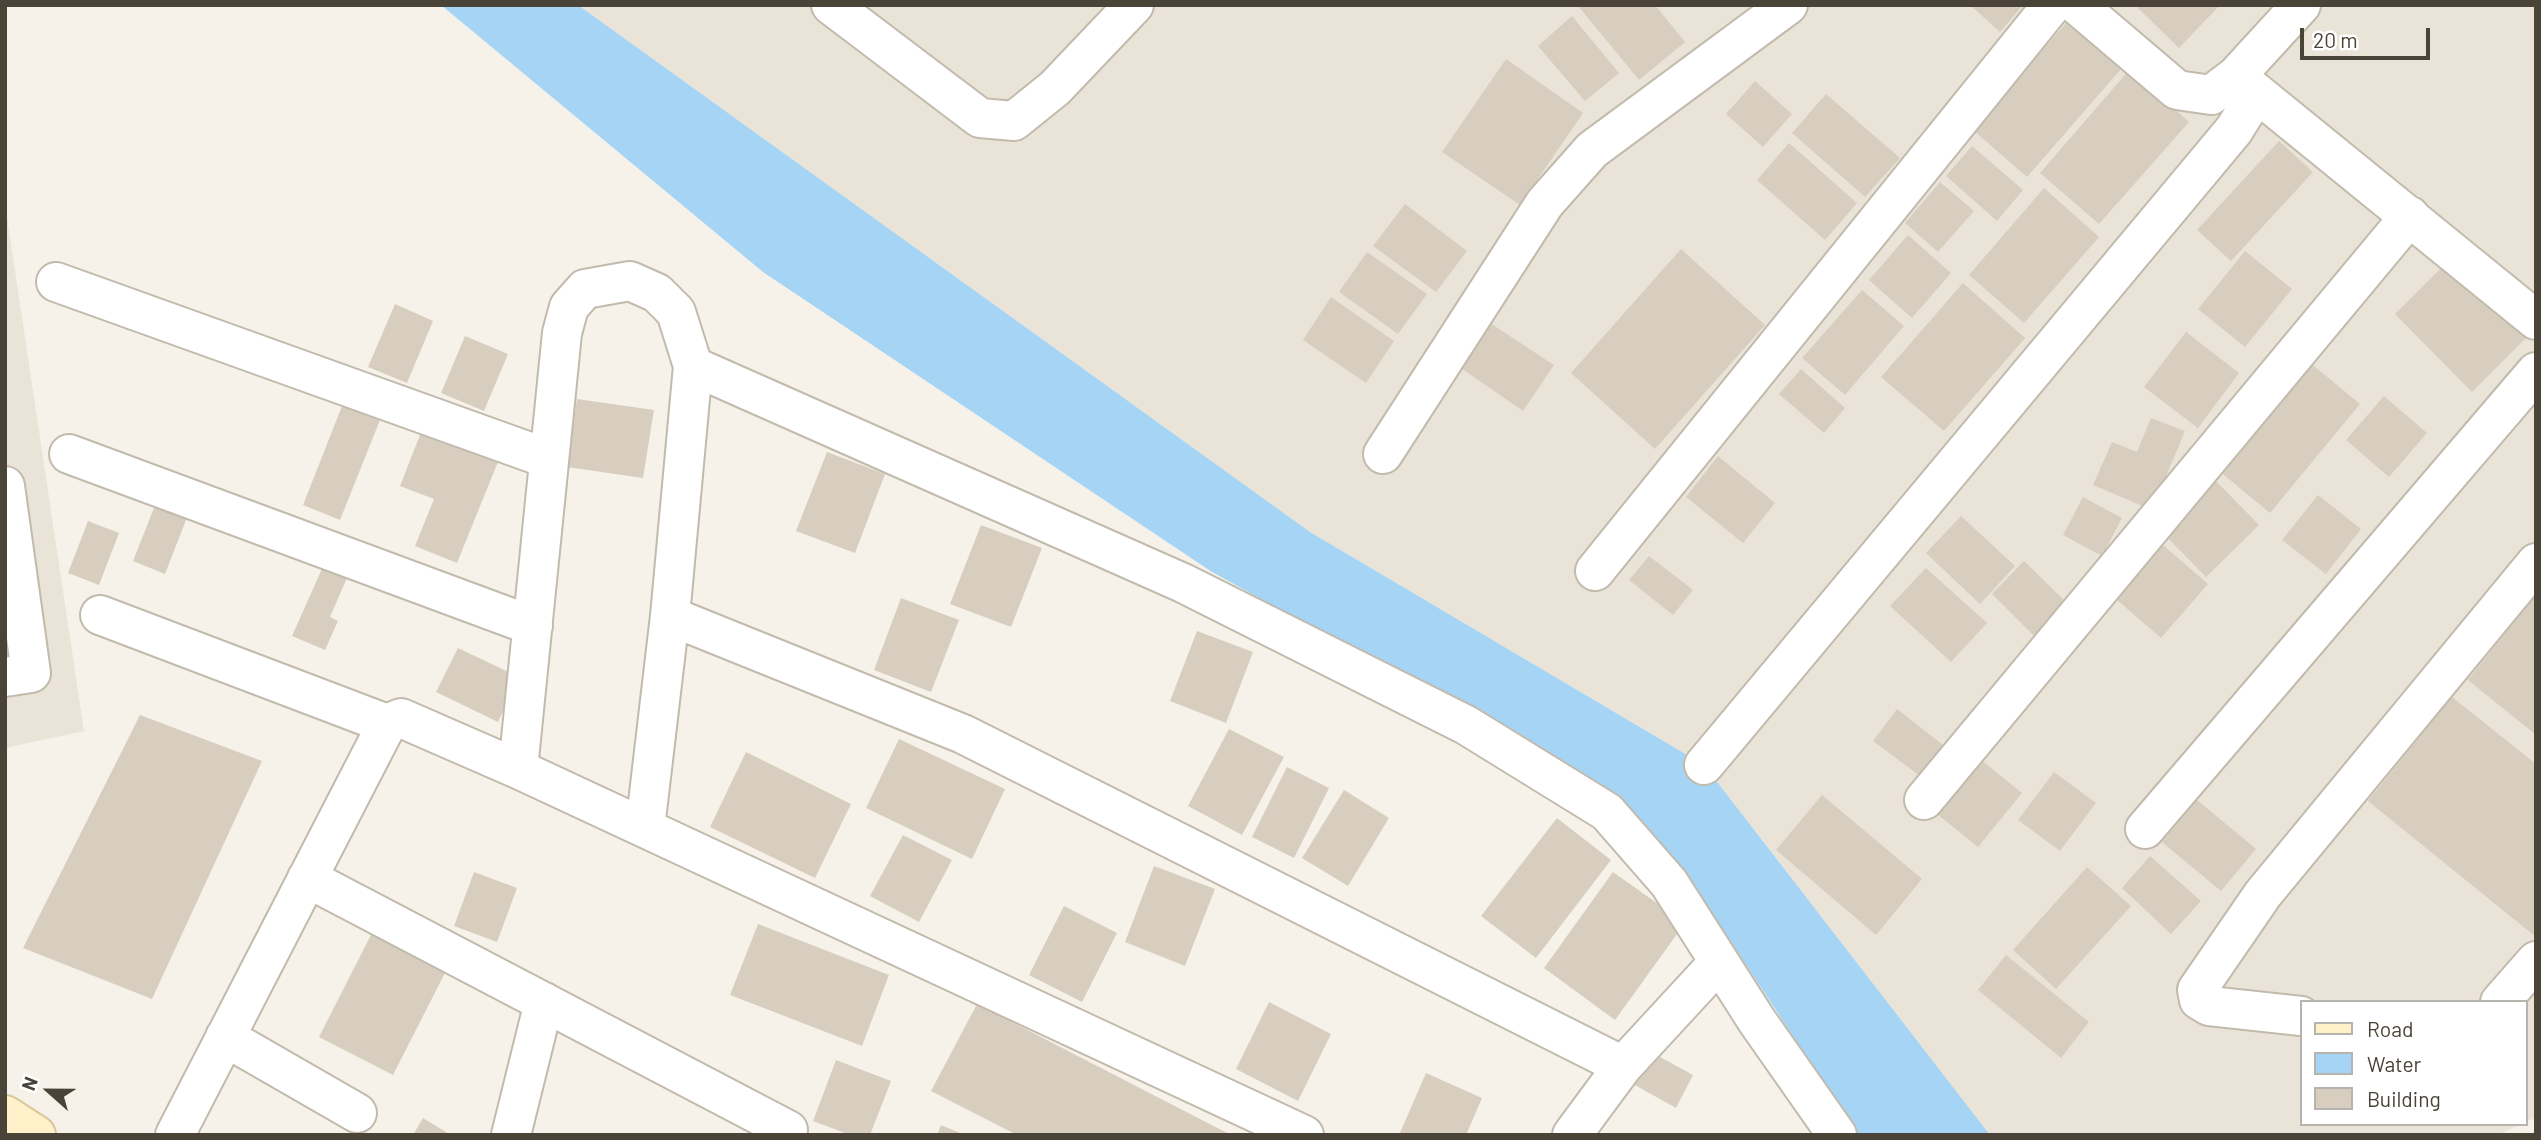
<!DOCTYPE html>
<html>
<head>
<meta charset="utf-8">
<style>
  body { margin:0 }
  #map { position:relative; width:2541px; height:1140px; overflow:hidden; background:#f6f2ea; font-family:Barlow,sans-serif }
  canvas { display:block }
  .frame { position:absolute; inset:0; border:7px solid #4a4338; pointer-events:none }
  .legend { position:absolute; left:2300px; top:1000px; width:228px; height:126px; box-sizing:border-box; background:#fff; border:2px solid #b7b4af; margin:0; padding:9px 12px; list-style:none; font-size:21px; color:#4a4338 }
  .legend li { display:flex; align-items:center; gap:14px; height:35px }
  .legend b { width:35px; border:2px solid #b7b4af }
  .north { position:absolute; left:14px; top:1056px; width:70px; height:70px; -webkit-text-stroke:5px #fff; paint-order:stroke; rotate:291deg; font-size:19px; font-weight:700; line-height:28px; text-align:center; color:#4a4338 }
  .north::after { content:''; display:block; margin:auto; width:24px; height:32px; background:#4a4338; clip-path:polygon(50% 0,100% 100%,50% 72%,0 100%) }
  .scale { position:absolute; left:2300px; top:28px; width:130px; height:32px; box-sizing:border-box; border:4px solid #4a4338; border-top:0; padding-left:9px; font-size:21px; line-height:24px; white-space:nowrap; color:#4a4338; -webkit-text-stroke:5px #fff; paint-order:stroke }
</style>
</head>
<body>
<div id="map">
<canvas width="2541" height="1140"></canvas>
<div class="frame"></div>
<ul class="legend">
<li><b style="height:9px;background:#fff2cb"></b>Road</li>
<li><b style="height:19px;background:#a5d4f4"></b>Water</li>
<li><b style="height:19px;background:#d8cebf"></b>Building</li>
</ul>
<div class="north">N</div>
<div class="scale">20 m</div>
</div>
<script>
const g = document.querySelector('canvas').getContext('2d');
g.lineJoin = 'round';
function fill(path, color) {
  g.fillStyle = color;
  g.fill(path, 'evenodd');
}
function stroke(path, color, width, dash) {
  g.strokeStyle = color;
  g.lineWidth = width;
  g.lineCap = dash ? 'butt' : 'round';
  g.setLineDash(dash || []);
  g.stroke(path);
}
fill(new Path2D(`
  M578,5H2536V1118L2525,1122V1002H2301V1124H2521L2498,1135H1990L1704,765L1310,532Z
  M5,204L84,731L5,748Z`), '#eae4d8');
fill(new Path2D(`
  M441,5H578L1310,532L1704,765L1990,1135H1858L1725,933L1664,856L1472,715L1212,572L763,272Z`), '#a5d4f4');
fill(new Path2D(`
  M1581,5H1655L1685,42L1639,80L1579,7Z
  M1970,5H2023L2000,32Z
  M2140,5H2220L2179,48L2138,8Z
  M2074,14L2128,61L2027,177L1973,130Z
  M1572,16L1619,73L1585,101L1538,46Z
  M1506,59L1583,113L1520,205L1442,152Z
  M2130,69L2189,122L2099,224L2040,173Z
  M1755,81L1792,114L1763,147L1726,114Z
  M1826,94L1900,158L1865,197L1792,133Z
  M2279,141L2313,172L2231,261L2197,230Z
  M1789,143L1857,203L1825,240L1757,180Z
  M1972,146L2023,190L1997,221L1946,176Z
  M1940,182L1974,211L1938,252L1905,223Z
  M2044,188L2099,237L2024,323L1969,275Z
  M1405,204L1467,251L1436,292L1373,246Z
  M1908,235L1951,273L1912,318L1869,280Z
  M1681,249L1765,325L1655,449L1571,373Z
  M2245,251L2292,289L2245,347L2198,309Z
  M1367,252L1427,294L1398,334L1339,292Z
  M2449,260L2526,338L2472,392L2395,314Z
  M1963,283L2025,338L1944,431L1881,377Z
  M1862,290L1904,326L1845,395L1802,358Z
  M1331,297L1394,341L1366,383L1303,340Z
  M395,304L433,321L407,383L368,367Z
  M1490,323L1554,365L1523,411L1461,368Z
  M2186,332L2239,373L2198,428L2144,387Z
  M465,336L508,354L484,411L441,393Z
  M2308,361L2360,404L2270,513L2218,470Z
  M1801,369L1845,408L1824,433L1779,394Z
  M346,396L384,410L340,520L303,505Z
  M2384,396L2427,433L2389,477L2346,440Z
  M577,399L654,410L643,478L567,467Z
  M2151,418L2185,431L2152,510L2093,485L2112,442L2137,452Z
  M425,422L502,452L457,563L415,546L434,499L400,486Z
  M827,452L885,474L855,553L796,531Z
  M1718,456L1775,503L1743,543L1686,497Z
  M2215,480L2259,525L2206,577L2162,532Z
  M161,490L193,502L165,574L133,561Z
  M2318,495L2361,529L2326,574L2282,540Z
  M2083,497L2122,518L2102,556L2063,535Z
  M1961,516L2015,566L1980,604L1926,553Z
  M88,521L119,533L99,585L68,573Z
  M981,525L1042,548L1011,627L950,604Z
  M2156,539L2208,584L2161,638L2109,593Z
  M329,553L353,564L330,617L338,621L325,650L292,636Z
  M1649,556L1693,590L1673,615L1629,580Z
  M2024,561L2071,607L2038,640L1992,594Z
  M1926,568L1987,623L1951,662L1890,606Z
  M2536,595V735L2468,680Z
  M901,598L959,620L931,692L874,670Z
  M1197,631L1253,652L1226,723L1170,701Z
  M458,648L519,677L498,722L436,692Z
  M2452,697L2536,764V937L2368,801Z
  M1897,709L1943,745L1920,776L1873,741Z
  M140,715L262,761L152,999L23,948Z
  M1229,729L1284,757L1242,835L1188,806Z
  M899,739L1005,789L972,859L866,808Z
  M746,752L851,804L815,878L710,827Z
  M1975,755L2022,793L1978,847L1932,810Z
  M1287,767L1329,788L1294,858L1252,837Z
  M2054,772L2096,803L2060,851L2018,820Z
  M1344,790L1389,818L1348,886L1302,858Z
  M1822,795L1922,879L1876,935L1776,850Z
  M2197,800L2256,849L2221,891L2162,842Z
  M1557,818L1611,860L1536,958L1481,916Z
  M903,835L952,860L919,922L870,896Z
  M2150,856L2201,901L2171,934L2122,888Z
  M1154,866L1215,889L1185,966L1125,942Z
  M2087,867L2131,906L2056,989L2013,950Z
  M474,872L517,888L497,942L454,926Z
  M1613,872L1685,923L1615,1020L1544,968Z
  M1064,906L1117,933L1082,1002L1029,975Z
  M758,924L889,975L862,1046L730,995Z
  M375,927L449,965L393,1075L319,1037Z
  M2006,955L2089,1022L2061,1058L1978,990Z
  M1269,1002L1331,1034L1298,1101L1236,1069Z
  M977,1004L1231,1135H1017L931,1091Z
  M1642,1047L1693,1075L1676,1108L1624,1079Z
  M836,1060L891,1081L870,1135H850L813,1121Z
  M1426,1073L1482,1098L1466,1135H1399Z
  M423,1118L451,1135H413Z
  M941,1125L965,1135H937Z`), '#d8cebf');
const street = new Path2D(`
  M831,5L980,118L1014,121L1055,88L1134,5
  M2077,5L2177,90L2211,95L2236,76L2301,5
  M2236,76L2536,320
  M56,282L549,459
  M69,454L533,626
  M1383,454L1545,203L1592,150L1788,5
  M5,486L31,673L5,677
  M1595,571L2052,5
  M100,615L387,724
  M670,616L963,734L1623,1066L1719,962
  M1704,765L2234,130L2257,93
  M518,769L562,333L569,307L585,289L630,281L657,293L676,312L693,366
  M1924,800L2410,216
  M645,828L670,616L693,366L1183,583L1466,725L1607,812L1669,883L1757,1021L1837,1135
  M2145,829L2536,372
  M307,878L788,1130
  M2500,1002L2536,961
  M2301,1016L2209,1006L2199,1000L2197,990L2263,894L2536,563
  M225,1037L357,1113
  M175,1135L387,724L401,718L518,769L1304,1135
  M511,1135L544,1002
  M1572,1135L1623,1066`);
const secondary = new Path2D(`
  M5,1115L36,1135`);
stroke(street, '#c2baac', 42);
stroke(secondary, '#d7c799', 42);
stroke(street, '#fff', 38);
stroke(secondary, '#fff2cb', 38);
</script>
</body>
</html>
